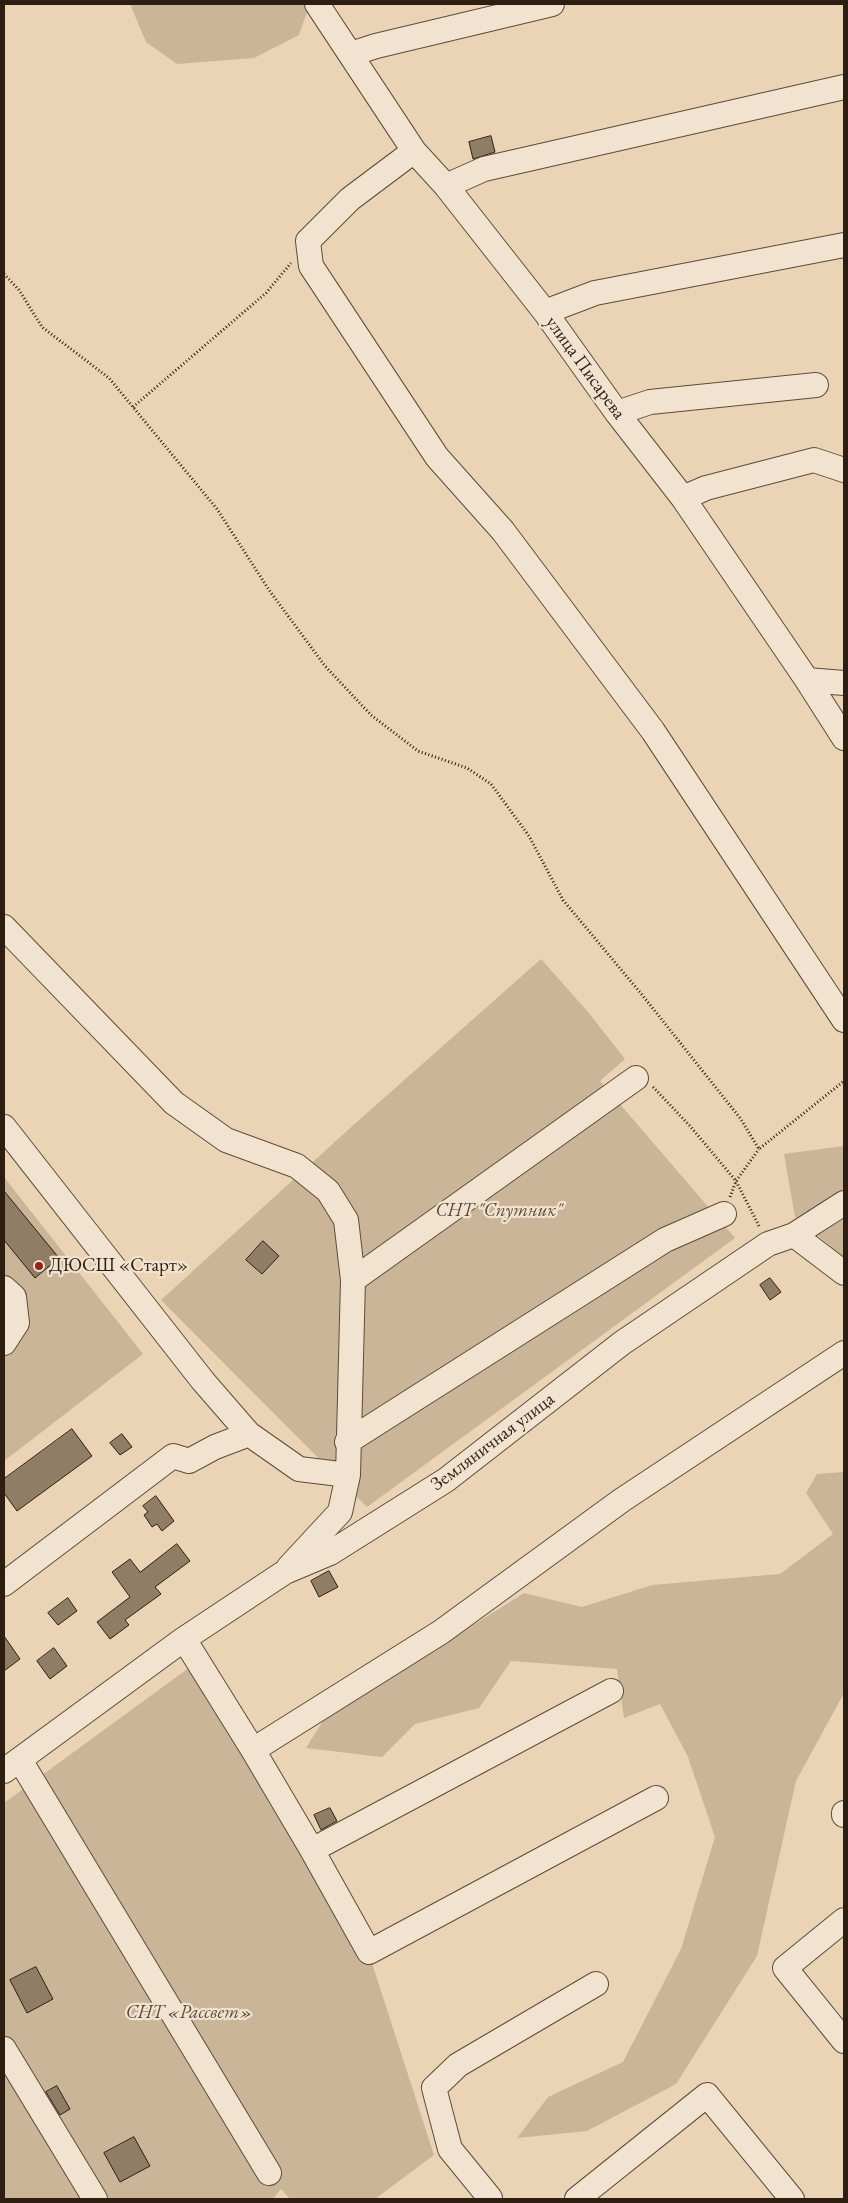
<!DOCTYPE html>
<html>
<head>
<meta charset="utf-8">
<style>
  body { margin:0 }
  #map { position:relative; width:848px; height:2203px; overflow:hidden; background:#ead4b5; font-family:"EB Garamond",serif }
  canvas { display:block }
  .frame { position:absolute; inset:0; border:5px solid #2d1e11; pointer-events:none }
</style>
</head>
<body>
<div id="map">
<canvas width="848" height="2203"></canvas>
<div class="frame"></div>
</div>
<script>
const g = document.querySelector('canvas').getContext('2d');
g.lineJoin = 'round';
function fill(path, color) {
  g.fillStyle = color;
  g.fill(path, 'evenodd');
}
function stroke(path, color, width, dash) {
  g.strokeStyle = color;
  g.lineWidth = width;
  g.lineCap = dash ? 'butt' : 'round';
  g.setLineDash(dash || []);
  g.stroke(path);
}
function label(font, color, halo, rows, align = 'center') {
  g.font = font + ' "EB Garamond",serif';
  g.lineWidth = 4.5;
  g.setLineDash([]);
  g.textBaseline = 'middle';
  g.strokeStyle = halo;
  g.fillStyle = color;
  for (const [text, x, y, turn = 0] of rows) {
    g.save();
    g.translate(x, y);
    g.rotate((+turn || 0) * Math.PI / 180);
    g.textAlign = isNaN(turn) ? turn : align;
    if (halo) g.strokeText(text, 0, 0);
    g.fillText(text, 0, 0);
    g.restore();
  }
}
fill(new Path2D(`
  M130,4H310L299,35L254,58L177,64L146,42Z
  M541,959L588,1012L625,1059L600,1081L735,1238L367,1507L161,1300L349,1129Z
  M844,1146V1257L795,1217L784,1154Z
  M4,1177L143,1354L4,1461Z
  M844,1472V1693L796,1781L757,1956L676,2084L587,2131L517,2138L548,2097L623,2062L681,1949L715,1837L688,1757L660,1704L624,1718L617,1669L511,1661L479,1708L415,1724L382,1757L306,1748L324,1719L524,1593L582,1607L652,1585L780,1574L833,1534L806,1493L817,1474Z
  M201,1659L369,1954L434,2155L375,2199H290L281,2189L273,2199H4V1803Z`), '#cab599');
const building = new Path2D(`
  M491,136L495,152L473,159L469,142Z
  M4,1191L59,1258L35,1278L4,1240Z
  M263,1241L279,1256L262,1274L246,1260Z
  M770,1278L781,1292L770,1300L760,1285Z
  M72,1429L92,1456L17,1511L4,1493V1479Z
  M122,1434L132,1447L120,1455L110,1443Z
  M156,1496L174,1521L162,1531L157,1524L152,1527L144,1515L148,1512L143,1506Z
  M177,1544L190,1561L155,1587L161,1594L125,1620L129,1625L110,1639L97,1622L130,1597L112,1572L130,1559L140,1572Z
  M329,1571L338,1587L319,1597L311,1581Z
  M68,1598L77,1611L58,1625L48,1613Z
  M4,1636L20,1659L4,1671Z
  M54,1648L67,1666L50,1679L37,1661Z
  M330,1808L337,1821L321,1830L314,1815Z
  M36,1967L53,1999L27,2013L10,1980Z
  M57,2086L70,2109L60,2115L46,2092Z
  M134,2137L150,2166L120,2182L104,2153Z`);
fill(building, '#8f7d66');
stroke(building, '#2d1e11', 1);
const minor = new Path2D(`
  M317,4L414,151L446,186L545,312L617,413L683,498L807,680L844,738
  M351,54L376,46L552,4
  M414,151L350,199L308,241L311,266L437,457L503,531L653,731L844,1020
  M446,186L484,169L844,87
  M545,312L595,293L844,245
  M617,413L650,402L816,385
  M683,498L706,488L814,460L844,470
  M807,680L844,683
  M4,927L174,1103L226,1140L297,1166L328,1191L346,1220L353,1280L348,1475L340,1512L289,1567
  M4,1127L203,1381L249,1434L299,1469L348,1475
  M794,1235L844,1273
  M353,1280L636,1078
  M4,1288L14,1297L17,1323L4,1343
  M347,1442L665,1240L724,1214
  M4,1584L173,1456L189,1461L215,1447L249,1434
  M184,1639L253,1750
  M611,1691L312,1850L253,1750L441,1632L622,1500L844,1353
  M20,1760L269,2173
  M4,1771L184,1639L285,1572L330,1553L446,1480L622,1343L768,1244L794,1235L844,1203
  M844,1813V1815
  M312,1850L369,1952L656,1798
  M844,1920L785,1968L844,2041
  M4,2049L95,2199
  M490,2198L450,2149L434,2088L458,2065L596,1984
  M577,2199L707,2095L792,2199`);
stroke(minor, '#5c4c3a', 26);
stroke(new Path2D(`
  M4,274L19,290L42,327L109,378L217,509L269,590L325,666L371,715L418,751L467,768L491,784L529,836L563,900L643,996L740,1118L759,1149L844,1081
  M133,407L266,293L291,263
  M653,1087L690,1126L736,1181L760,1228
  M730,1197L736,1181L759,1149`), '#2d1e11', 3, [1, 2.5]);
stroke(minor, '#f1e3cf', 24);
for (const [x, y, r, color] of [
  [39,1266,5,"#8f2418"]
]) {
  const dot = new Path2D();
  dot.arc(x, y, r, 0, 2 * Math.PI);
  g.fillStyle = color;
  g.fill(dot);
  stroke(dot, '#f1e3cf', 2);
}
label('19px', '#2d1e11', '#f1e3cf', [
  ["улица Писарева",585,368,54],
  ["Земляничная улица",493,1442,-37]
]);
label('italic 19px', '#5c4b3a', '#f1e3cf', [
  ["СНТ \"Спутник\"",499,1211],
  ["СНТ «Рассвет»",189,2013]
]);
label('19px', '#2d1e11', '#f1e3cf', [
  ["ДЮСШ «Старт»",49,1266]
], 'left');
</script>
</body>
</html>
